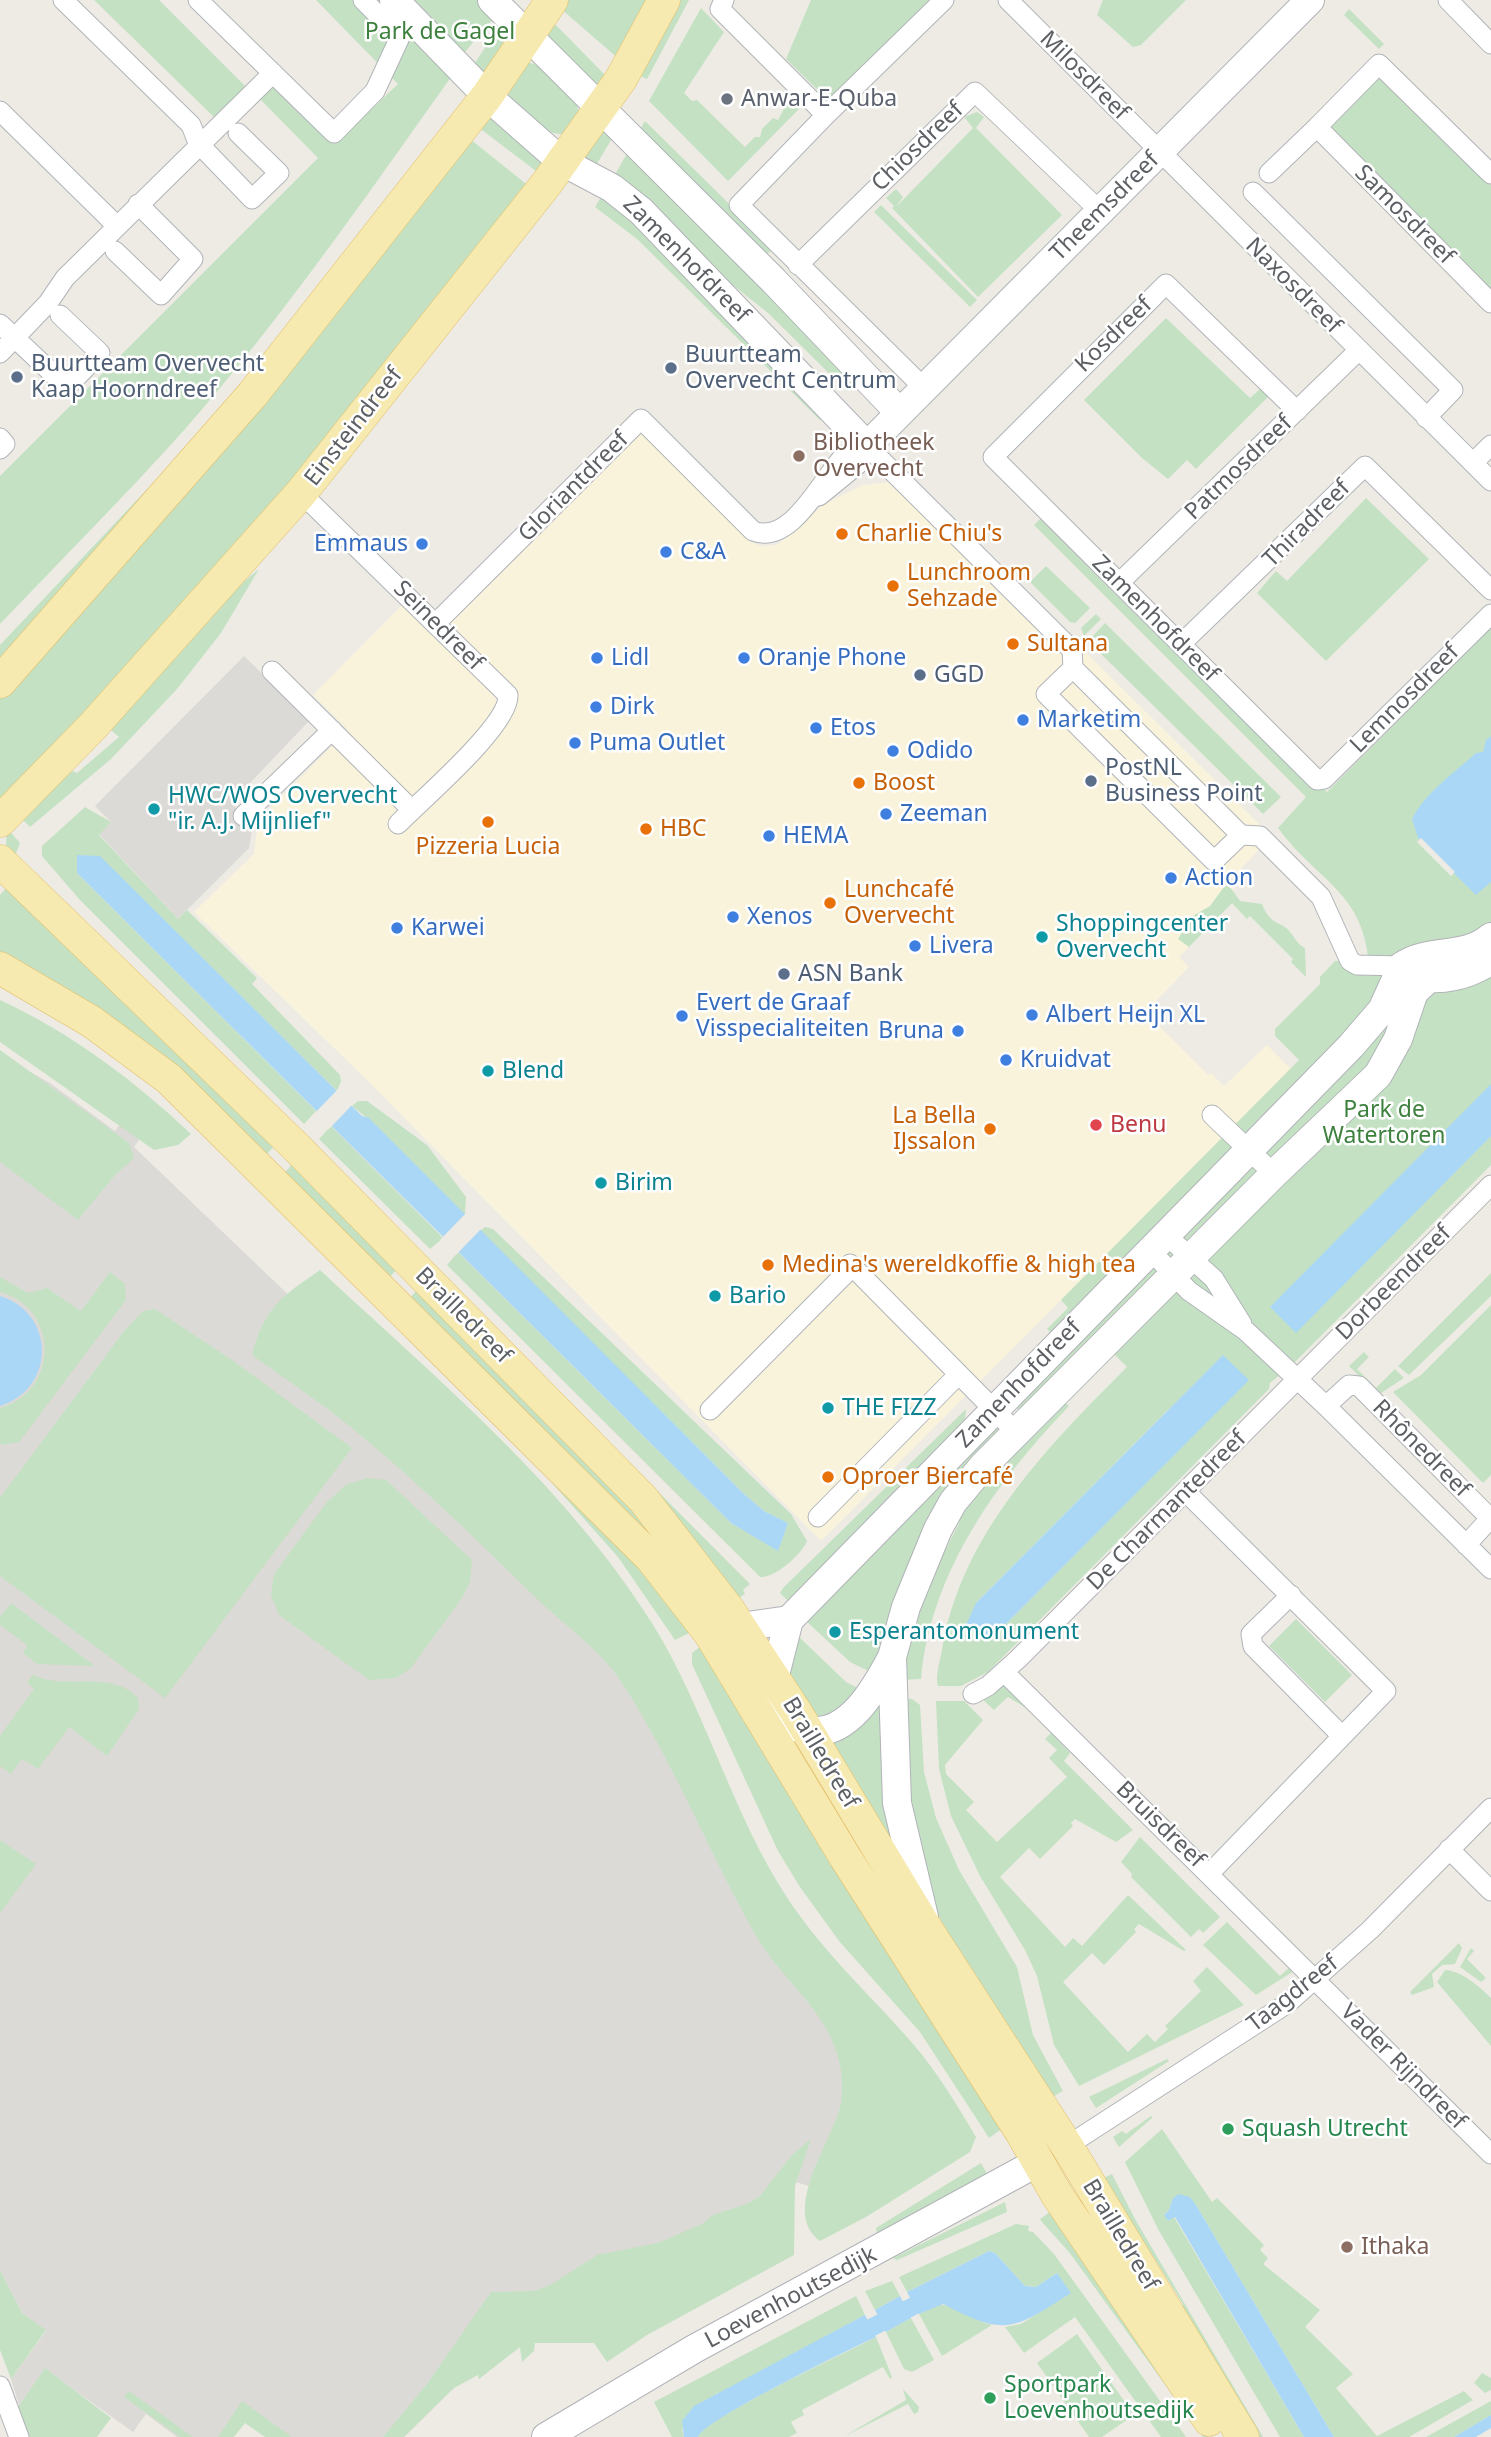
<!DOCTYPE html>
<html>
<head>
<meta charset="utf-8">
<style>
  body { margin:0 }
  canvas { display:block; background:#edebe4 }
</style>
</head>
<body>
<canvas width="1491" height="2437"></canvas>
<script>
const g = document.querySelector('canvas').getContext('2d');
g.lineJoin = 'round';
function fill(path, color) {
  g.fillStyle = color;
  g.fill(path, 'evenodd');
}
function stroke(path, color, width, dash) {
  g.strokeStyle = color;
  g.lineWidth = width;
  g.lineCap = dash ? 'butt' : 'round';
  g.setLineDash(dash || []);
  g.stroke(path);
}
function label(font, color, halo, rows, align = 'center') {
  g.font = font + ' "Noto Sans",sans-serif';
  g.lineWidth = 5;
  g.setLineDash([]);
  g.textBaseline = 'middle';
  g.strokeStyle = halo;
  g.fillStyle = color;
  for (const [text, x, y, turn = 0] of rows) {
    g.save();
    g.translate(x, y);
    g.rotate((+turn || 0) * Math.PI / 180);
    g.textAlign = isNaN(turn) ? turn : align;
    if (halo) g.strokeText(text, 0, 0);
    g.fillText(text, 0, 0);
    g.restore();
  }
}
fill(new Path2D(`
  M641,423L750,542L762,546L777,545L824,504L863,485L892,482L903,471L1271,836L1229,882L1234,888L1184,942L1189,947L1179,957L1189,967L1147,1010L1158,1020L1156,1023L1208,1075L1211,1073L1224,1086L1267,1045L1291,1069L821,1541L370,1083L194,912L254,854L258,820L348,730L313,695L412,595L439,620Z`), '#faf3dc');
fill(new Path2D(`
  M244,656L310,720L231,803L253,825L249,848L178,919L99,834L111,822L95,806Z
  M0,1055L50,1083L115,1131L123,1120L143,1134L134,1147L624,1616L875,2083L815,2188L796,2182L497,2345L404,2437H278L240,2409L220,2437H177L146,2414L133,2432L45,2369L19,2405L11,2379L46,2331L22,2313L0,2270V1875L16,1852L0,1840Z`), '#dcdad6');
fill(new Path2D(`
  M94,0H159L249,90L217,120Z
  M316,0H501L505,5L447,73L451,77C366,197 282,318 186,428C126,495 62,559 0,624V476L318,158L259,98L274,86L336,143L398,84Z
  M565,0H652L620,60L560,8Z
  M672,0H689L647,79L633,73Z
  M811,0H929L829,101L786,59Z
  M1103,0H1186L1141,45L1133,47L1097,15Z
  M701,8L724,32L684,93L692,101L697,100L745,147L755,137H760L762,129L773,118L778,120L790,97L801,107L728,181L649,101Z
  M1349,9L1384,44L1379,49L1344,15Z
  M552,21L606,76L598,89L541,37Z
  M501,23L517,39L487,79L473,66Z
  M530,63C548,66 574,94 579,111L564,134C542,136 519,109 508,94L522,64Z
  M1379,74L1491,185V295L1327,128Z
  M490,103L546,157L536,171L474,124Z
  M977,112L984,117L976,128L1062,215L978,297L892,208L894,206L886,198L896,189L903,197L896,207L973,128L964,117Z
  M645,121L774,248L766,255L638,133Z
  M600,123L614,135L595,167L572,163Z
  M465,135L530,187L353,413L6,803L0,797V691Z
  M629,150L859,379L847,391L768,313L724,278L613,178Z
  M603,194L620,207L824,417L820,420L637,239L595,207Z
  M881,205L977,300L970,307L874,212Z
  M1166,318L1250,398L1260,389L1268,397L1196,469L1187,460L1168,479L1142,458L1084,400Z
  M186,448L0,659V645Z
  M1366,498L1429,559L1326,661L1257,593L1276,571L1287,581Z
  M1044,515L1327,792L1491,625V1165L1294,1363L1270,1383L1269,1389L988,1672L961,1686H938C935,1676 940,1661 942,1650C961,1534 1048,1446 1127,1367L1100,1340L1022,1411L1013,1407L1051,1333L1047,1329L1068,1308L1061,1300L1299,1060L1275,1036V1029L1320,984V977L1335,961H1343L1359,975L1369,976C1369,893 1319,884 1278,828L1306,797L1034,525ZM1169,1409L1194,1434L992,1638H988L976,1603Z
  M1046,566L1090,608L1075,623L1070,622L1030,582Z
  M259,569L221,633L177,689L111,759L30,827L18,815L23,809L73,771L77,773L119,737L111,730C148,667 203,616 259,569Z
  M1096,614L1101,619L1084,636L1081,628Z
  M1105,623L1281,797L1263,814L1088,641Z
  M85,807L111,822L99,835L178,919L187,910L257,978L252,984L340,1075L341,1081L337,1091L100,857L77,855V873L316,1111L304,1124L80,900L42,856V846Z
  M7,828L20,843L14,858L6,845Z
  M1227,883L1240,901L1262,904C1270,926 1282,921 1290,932C1296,939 1296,943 1305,948L1306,977L1291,962L1293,959L1250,916L1247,919L1232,903L1189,947L1178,939L1191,917L1210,906Z
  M7,887L280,1140L264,1157L0,957V895Z
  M0,1000C71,1033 134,1080 191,1134L178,1145L154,1150L0,1042Z
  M0,1050L129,1143L134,1158L115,1175L78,1220L0,1162Z
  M358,1101H367L427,1145L466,1197L465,1216L377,1126L352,1106Z
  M331,1126L443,1238L430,1249L319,1139Z
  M293,1163L400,1266L387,1280L281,1177Z
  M485,1227L493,1229L791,1514L807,1541C802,1554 774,1579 760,1577L447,1265L458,1252L731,1523L778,1550L788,1523L764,1511L743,1493L480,1231Z
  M320,1270C437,1379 566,1486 652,1623C706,1710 732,1814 788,1899C827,1957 870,1994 914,2045C938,2073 957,2105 976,2137L970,2152L866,2217L820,2241C781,2213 829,2144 839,2111C845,2091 842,2064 834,2045C817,2002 777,1974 755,1934C708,1851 673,1760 620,1680C599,1649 566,1626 539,1601C479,1542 418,1482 352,1428C320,1402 285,1379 252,1355C264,1308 281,1297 320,1270Z
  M110,1272L125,1284L126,1300L19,1442L3,1445L0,1443V1408C59,1392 60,1308 0,1292V1277L28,1293L47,1288L81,1311Z
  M1491,1273V1296L1409,1375L1398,1366Z
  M444,1277L750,1584L743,1590L745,1594L734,1601Z
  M419,1288L592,1460L707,1595L408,1300Z
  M1491,1305V1475L1483,1483L1393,1392L1421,1375Z
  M155,1309L232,1360L352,1448L165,1698L0,1576V1498L124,1331L143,1311Z
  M1364,1352L1369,1357L1357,1369L1376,1388L1395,1369L1404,1378L1378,1395L1349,1366Z
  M1063,1401L1069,1406C996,1482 931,1572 921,1679L900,1680L922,1596L959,1523L961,1509Z
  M966,1409L965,1419L957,1434L791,1604L780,1593L783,1588Z
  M997,1425L1000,1431L875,1674L850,1662L804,1619Z
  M520,1447L631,1557L691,1632L675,1640L618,1557Z
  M367,1478L386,1480L472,1560L470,1582L462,1598L411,1668L396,1678L369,1680L279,1615L271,1595L274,1574L327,1502L346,1485Z
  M11,1603L95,1666L37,1664L23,1653L27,1645L0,1625V1617Z
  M1296,1619L1352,1675L1325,1702L1269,1646Z
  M796,1634L846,1682L864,1691L854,1706L812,1720L783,1666Z
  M701,1646L1003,2128L989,2138L920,2032L839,1941L800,1887L778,1851L692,1664V1653Z
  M33,1675C66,1691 111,1669 138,1698L139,1709L107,1756L69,1727L38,1769L22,1759L11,1774L0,1766V1736L34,1689L27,1682Z
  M1005,1681L1043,1718L1008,1697L994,1710L981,1698Z
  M879,1694L899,1852L823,1737Z
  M900,1697L912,1699L920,1705L924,1772L936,1818L959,1870L1017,1967L1033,2035L1063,2091L1047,2100L970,1975L932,1904L918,1869Z
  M936,1701H964L983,1720L945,1765L946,1774L974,1802L966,1810L997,1842L1067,1777L1049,1758L1057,1750L1045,1739L1051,1733L1070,1753L1064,1761L1133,1830L1116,1842L1075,1819L1071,1823L1073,1826L1040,1859L1029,1848L1000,1877L1065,1947L1073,1938L1082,1946L1128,1895L1186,1950L1184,1951L1139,1924L1134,1929L1136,1932L1104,1965L1092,1953L1063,1982L1128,2052L1147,2034L1155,2042L1168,2029L1165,2026L1201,1991L1193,1981L1207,1967L1244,2005L1079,2086L1054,2045L1037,1976L1025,1950L980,1876L951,1816L939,1769Z
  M1140,1837L1220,1917L1203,1933L1199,1929L1191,1937L1131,1877L1132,1874L1121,1862Z
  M0,1840L36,1864L0,1913Z
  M1227,1922L1280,1976L1290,1967L1294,1971L1256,1995L1203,1945Z
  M1459,1943L1462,1948L1455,1964L1442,1965L1432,1974L1434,1987L1412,1995L1410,1992Z
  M1471,1948L1474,1951L1467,1959L1486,1978L1481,1982L1460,1967Z
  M1445,1970C1462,1971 1479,1986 1491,1998V2046L1437,1982Z
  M1167,2059L1169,2061L1096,2108L1089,2097Z
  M1151,2116L1153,2117L1119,2147L1113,2137L1122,2131L1126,2134Z
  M1162,2129L1212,2202L1217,2198L1264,2245L1260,2250L1268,2258L1263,2264L1320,2310L1305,2327L1353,2374L1336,2388L1377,2436L1464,2391L1473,2400L1409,2437H1334L1196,2205L1173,2198L1169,2211L1164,2214L1168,2221L1174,2217L1304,2437H1280L1158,2229L1125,2162Z
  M811,2139L795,2186L794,2255L647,2335L607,2362L594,2343H535L534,2351L522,2362L520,2347L479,2379L478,2375L454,2388L404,2437H383L427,2384L491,2292L535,2291L552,2284L597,2255L658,2243L702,2224L713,2215L749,2203L760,2196L792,2155Z
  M981,2163L987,2174L877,2236L876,2228Z
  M1112,2174L1135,2219L1263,2437H1254L1183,2316V2304L1104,2178Z
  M1005,2202L1007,2212L897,2260L893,2258Z
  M1053,2210L1209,2437H1203L1069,2252L1042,2222L1040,2219Z
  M1016,2224L1029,2226L1028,2231L1033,2232L1054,2254L1186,2437H1161L1075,2317L1024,2353L1005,2327L1021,2324L1070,2293L1057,2273L1036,2287L1025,2286L995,2253L989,2251L907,2292L899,2277Z
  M0,2270L22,2313L46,2330L11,2379L0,2350Z
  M892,2281L900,2296L875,2310L865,2291Z
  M856,2296L865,2315L723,2393H717L682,2429L684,2437H672L654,2402Z
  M938,2304C949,2304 976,2321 992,2325L942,2356L919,2314Z
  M911,2318L934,2360L912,2372L904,2369L886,2332Z
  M1077,2334L1134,2415L1102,2437H1089L1037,2363Z
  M876,2337L892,2377L890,2379L883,2367L802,2410L804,2415L791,2422L797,2433L789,2437H698C704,2418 848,2352 876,2337Z
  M45,2368L111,2418L97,2437H30L18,2407Z
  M1482,2373L1491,2378V2390L1485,2393L1474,2383Z
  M903,2389L919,2407L918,2412L914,2414L908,2404L843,2437L906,2400Z
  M129,2391L193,2437H180L124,2397Z
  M242,2401L292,2437H265L245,2423L234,2437H218Z
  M1491,2401V2415L1454,2437H1426Z`), '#c4e2c3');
fill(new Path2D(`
  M1491,736V882L1476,895L1418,838L1412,819C1425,793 1454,773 1476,753L1483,752L1486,740Z
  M77,855L100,856L362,1116L369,1118L743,1493L764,1511L788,1523L778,1551L731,1523L77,873Z
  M1491,1084V1136L1296,1333L1270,1307Z
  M0,1296C56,1313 56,1389 0,1406Z
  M1223,1355L1249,1380L992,1638L964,1629L976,1603L983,1596Z
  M1179,2194L1190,2197L1196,2205L1334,2437H1304L1175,2217L1168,2221L1164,2215L1169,2210L1173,2198Z
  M989,2251L995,2253L1025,2286L1036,2287L1057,2273L1071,2293C1013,2330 1006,2337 943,2304L919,2314L907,2292Z
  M900,2296L911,2318L886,2332L875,2310Z
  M865,2315L876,2337C850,2349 703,2420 698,2437H684L682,2421L694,2406Z
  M1491,2415V2428L1476,2437H1454Z`), '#abd7f6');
fill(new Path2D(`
  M1421,838L1455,872L1451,876L1417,842Z
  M339,1088L354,1103L329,1129L314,1114Z
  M467,1212L482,1228L456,1255L440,1240Z`), '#edebe4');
stroke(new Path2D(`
  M851,2338L935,2295`), '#abd7f6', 18);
const street = new Path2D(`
  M63,0L191,125L198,143L252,199L279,173L238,133
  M198,0L334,133L375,91L400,37L363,0
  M724,0L720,9L826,115
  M1008,0L1491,481
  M1448,0L1491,44
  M0,111L117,226
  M1269,173L1317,127
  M1491,174L1379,64L1317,127L1491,303
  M1253,192L1453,390L1426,418
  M115,251L161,295L193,259L138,204
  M798,265L975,92L1100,211
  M0,324L67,387L100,353L60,315
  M0,353L48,303L65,278L273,73
  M923,387L739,205L826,115L944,0
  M1297,411L1166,284L993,457L1317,780L1324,779L1491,614
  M0,438L5,444L0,449
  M867,446L1072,650L1073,668L1046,694L1214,861L1241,835
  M1473,463L1491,445
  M301,493L508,695C510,725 421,800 398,824
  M819,496L857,465L867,446
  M1119,583L1358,351
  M435,624L641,419L753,531C791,546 822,479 843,457C849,451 860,449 867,446
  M1181,644L1365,466L1491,590
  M1073,668L1241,835L1260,836L1321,897L1350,961L1357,965L1402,966
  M272,671L412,810
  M243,816L332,730
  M1212,1115L1274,1174
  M1165,1234L1214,1279L1242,1324
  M1150,1250L1189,1291L1246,1331L1326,1406L1491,1569
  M850,1264L1016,1432
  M1326,1406L1349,1385L1359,1386L1486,1514L1487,1522L1466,1545
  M710,1410L851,1268
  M1186,1492L1386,1691L1209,1874
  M818,1517L958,1375
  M1291,1595L1251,1634L1253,1646L1342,1736
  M1004,1672L1491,2154
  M973,1694L988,1686L1018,1659L1491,1185
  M1449,1849L1491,1891
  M1067,2146L1288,2003L1370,1930L1491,1808
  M0,2386L19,2437`);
const secondary = new Path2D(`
  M394,0L487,96L561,161L612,188L641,211L867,446L1310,0
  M492,0L774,281L899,412
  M1402,966C1431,947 1464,960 1491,937
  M1412,974C1438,984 1470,975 1491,960
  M740,1627L789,1620
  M892,1657C876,1687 848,1740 805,1730C789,1726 773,1716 759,1710L774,1679L789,1620L1351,1046L1382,1010L1402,966
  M924,1917L897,1803L892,1657L906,1607L938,1529L953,1502L983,1466L1274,1174L1378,1075L1398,1039L1414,992L1429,978
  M546,2437L694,2349L1038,2162`);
const primary = new Path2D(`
  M0,682L252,395L487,96L552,0
  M0,821L93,726L301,493L547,183L621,79L664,0
  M0,861L296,1147L643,1499L729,1610L796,1712L926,1928L1067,2146L1243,2437
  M0,968L92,1022L169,1079L651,1558L710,1634L845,1857L1021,2132L1057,2195L1209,2420`);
stroke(street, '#b1b4b8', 21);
stroke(secondary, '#b1b3b8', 30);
stroke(primary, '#e3be67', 33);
stroke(street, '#fff', 19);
stroke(secondary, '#fff', 28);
stroke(primary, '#f7eab0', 32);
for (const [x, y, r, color] of [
  [727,99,7,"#6b7280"],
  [671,368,7,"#5c6f8a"],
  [17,377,7,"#5c6f8a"],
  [799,456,7,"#8d6e63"],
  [842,534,7,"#e8710a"],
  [422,544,7,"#3f7fe0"],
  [666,552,7,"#3f7fe0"],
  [893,586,7,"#e8710a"],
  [1013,644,7,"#e8710a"],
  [597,658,7,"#3f7fe0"],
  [744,658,7,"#3f7fe0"],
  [920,675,7,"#5c6f8a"],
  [596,707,7,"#3f7fe0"],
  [1023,720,7,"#3f7fe0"],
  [816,728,7,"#3f7fe0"],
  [575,743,7,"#3f7fe0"],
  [893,751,7,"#3f7fe0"],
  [1091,781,7,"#5c6f8a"],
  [859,783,7,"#e8710a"],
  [154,809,7,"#0f9aa8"],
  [886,814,7,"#3f7fe0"],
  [488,822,7,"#e8710a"],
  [646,829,7,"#e8710a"],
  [769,836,7,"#3f7fe0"],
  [1171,878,7,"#3f7fe0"],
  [830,903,7,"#e8710a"],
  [733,917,7,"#3f7fe0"],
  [397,928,7,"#3f7fe0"],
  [1042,937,7,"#0f9aa8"],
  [915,946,7,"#3f7fe0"],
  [784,974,7,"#5c6f8a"],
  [1032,1015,7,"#3f7fe0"],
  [682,1016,7,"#3f7fe0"],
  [958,1031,7,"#3f7fe0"],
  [1006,1060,7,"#3f7fe0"],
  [488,1071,7,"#0f9aa8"],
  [1096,1125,7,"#e0444e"],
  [990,1129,7,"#e8710a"],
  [601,1183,7,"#0f9aa8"],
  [768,1265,7,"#e8710a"],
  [715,1296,7,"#0f9aa8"],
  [828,1408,7,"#0f9aa8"],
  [828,1477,7,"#e8710a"],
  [835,1632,7,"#0f9aa8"],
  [1228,2129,7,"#2e9e5b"],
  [1347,2247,7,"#8d6e63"],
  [990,2398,7,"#2e9e5b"]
]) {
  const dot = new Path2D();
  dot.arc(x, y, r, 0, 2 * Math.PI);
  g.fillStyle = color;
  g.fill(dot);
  stroke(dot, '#fff', 2.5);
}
label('23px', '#3e813f', '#fff', [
  ["Park de Gagel",440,32],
  ["Park de",1384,1110],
  ["Watertoren",1384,1136]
]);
label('23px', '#5c5f63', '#fff', [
  ["Milosdreef",1084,76,45],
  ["Chiosdreef",918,147,-44],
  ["Theemsdreef",1105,207,-45],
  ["Samosdreef",1404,215,45],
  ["Zamenhofdreef",686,260,45],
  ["Naxosdreef",1293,286,45],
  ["Kosdreef",1114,335,-44],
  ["Einsteindreef",354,427,-52],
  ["Patmosdreef",1239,468,-44],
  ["Gloriantdreef",574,487,-45],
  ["Thiradreef",1307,524,-45],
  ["Zamenhofdreef",1155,619,45],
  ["Seinedreef",438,626,45],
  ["Lemnosdreef",1405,699,-45],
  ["Dorbeendreef",1394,1283,-45],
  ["Brailledreef",463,1316,45],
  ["Zamenhofdreef",1019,1384,-46],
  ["Rhônedreef",1421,1449,45],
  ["De Charmantedreef",1167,1511,-45],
  ["Brailledreef",820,1753,59],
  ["Bruisdreef",1160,1825,44],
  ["Taagdreef",1293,1994,-38],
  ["Vader Rijndreef",1403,2067,45],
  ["Brailledreef",1120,2235,59],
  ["Loevenhoutsedijk",791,2298,-28]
]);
label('23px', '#5b616d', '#fff', [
  ["Anwar-E-Quba",741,99]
], 'left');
label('23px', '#4e5e75', '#fff', [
  ["Buurtteam",685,355],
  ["Overvecht Centrum",685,381],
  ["Buurtteam Overvecht",31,364],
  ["Kaap Hoorndreef",31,390],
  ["GGD",934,675],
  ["PostNL",1105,768],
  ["Business Point",1105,794],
  ["ASN Bank",798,974]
], 'left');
label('23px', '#785e54', '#fff', [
  ["Bibliotheek",813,443],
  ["Overvecht",813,469],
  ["Ithaka",1361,2247]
], 'left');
label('23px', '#c56008', '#fff', [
  ["Charlie Chiu's",856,534],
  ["Lunchroom",907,573],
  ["Sehzade",907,599],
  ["Sultana",1027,644],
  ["Boost",873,783],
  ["HBC",660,829],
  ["Pizzeria Lucia",488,847,"center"],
  ["Lunchcafé",844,890],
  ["Overvecht",844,916],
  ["La Bella",976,1116,"right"],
  ["IJssalon",976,1142,"right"],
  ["Medina's wereldkoffie & high tea",782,1265],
  ["Oproer Biercafé",842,1477]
], 'left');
label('23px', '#366cbe', '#fff', [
  ["Emmaus",408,544,"right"],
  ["C&A",680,552],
  ["Lidl",611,658],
  ["Oranje Phone",758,658],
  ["Dirk",610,707],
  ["Marketim",1037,720],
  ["Etos",830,728],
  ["Puma Outlet",589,743],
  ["Odido",907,751],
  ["Zeeman",900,814],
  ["HEMA",783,836],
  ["Action",1185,878],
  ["Xenos",747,917],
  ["Karwei",411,928],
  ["Livera",929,946],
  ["Evert de Graaf",696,1003],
  ["Visspecialiteiten",696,1029],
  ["Albert Heijn XL",1046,1015],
  ["Bruna",944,1031,"right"],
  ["Kruidvat",1020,1060]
], 'left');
label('23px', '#0d838f', '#fff', [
  ["HWC/WOS Overvecht",168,796],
  ["\"ir. A.J. Mijnlief\"",168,822],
  ["Shoppingcenter",1056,924],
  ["Overvecht",1056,950],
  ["Blend",502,1071],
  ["Birim",615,1183],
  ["Bario",729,1296],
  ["THE FIZZ",842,1408],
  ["Esperantomonument",849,1632]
], 'left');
label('23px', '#be3a42', '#fff', [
  ["Benu",1110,1125]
], 'left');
label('23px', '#27864d', '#fff', [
  ["Squash Utrecht",1242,2129],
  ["Sportpark",1004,2385],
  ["Loevenhoutsedijk",1004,2411]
], 'left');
</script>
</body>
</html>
